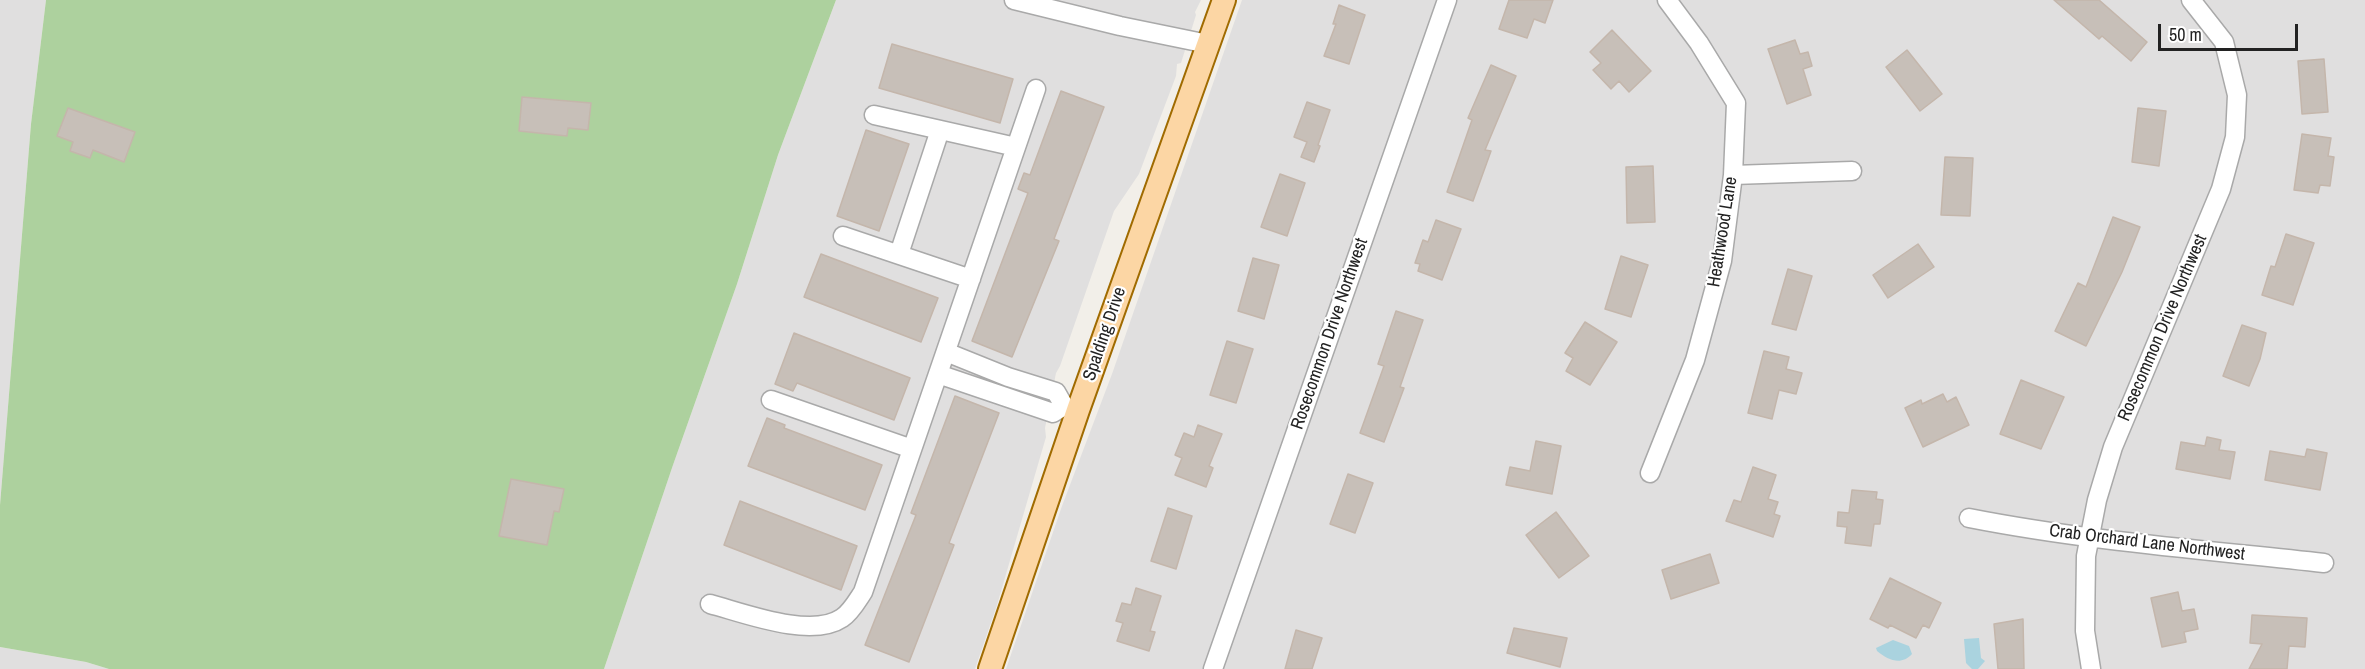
<!DOCTYPE html>
<html>
<head>
<meta charset="utf-8">
<style>
  body { margin:0 }
  #map { position:relative; width:2365px; height:669px; overflow:hidden; background:#f2efe9; font-family:"Archivo Narrow",sans-serif }
  canvas { display:block }
  .scale { position:absolute; left:2158px; top:24px; width:140px; height:27px; box-sizing:border-box; border:3px solid #222; border-top:0; padding-left:8px; font-size:18px; line-height:21px; white-space:nowrap; color:#222; -webkit-text-stroke:4px #fff; paint-order:stroke }
</style>
</head>
<body>
<div id="map">
<canvas width="2365" height="669"></canvas>
<div class="scale">50 m</div>
</div>
<script>
const g = document.querySelector('canvas').getContext('2d');
g.lineJoin = 'round';
function fill(path, color) {
  g.fillStyle = color;
  g.fill(path, 'evenodd');
}
function stroke(path, color, width, dash) {
  g.strokeStyle = color;
  g.lineWidth = width;
  g.lineCap = dash ? 'butt' : 'round';
  g.setLineDash(dash || []);
  g.stroke(path);
}
function label(font, color, halo, rows, align = 'center') {
  g.font = font + ' "Archivo Narrow",sans-serif';
  g.lineWidth = 4.5;
  g.setLineDash([]);
  g.textBaseline = 'middle';
  g.strokeStyle = halo;
  g.fillStyle = color;
  for (const [text, x, y, turn = 0] of rows) {
    g.save();
    g.translate(x, y);
    g.rotate((+turn || 0) * Math.PI / 180);
    g.textAlign = isNaN(turn) ? turn : align;
    if (halo) g.strokeText(text, 0, 0);
    g.fillText(text, 0, 0);
    g.restore();
  }
}
fill(new Path2D(`
  M0,0H46L31,124L0,505Z
  M836,0H1201L1195,12L1196,15L1181,63L1177,64L1176,76L1139,174L1114,211L1060,366L1056,373L1045,428L1046,437L997,605L975,669H604L673,465L737,284L778,155Z
  M1242,0H2365V669H1006L1062,506L1112,374Z
  M0,647L86,662L109,669H0Z`), '#e0dfdf');
fill(new Path2D(`
  M46,0H836L778,155L737,284L673,465L604,669H109L86,662L0,647V505L31,124Z`), '#add19e');
fill(new Path2D(`
  M1979,638L1981,658L1985,661L1978,669H1972L1966,663L1964,639Z
  M1893,640L1909,646L1912,654C1901,666 1888,660 1877,651L1876,648Z`), '#aad3df');
const building = new Path2D(`
  M1509,0H1553L1545,23L1534,19L1527,38L1499,29Z
  M2054,0H2099L2147,42L2131,61L2102,36L2099,39Z
  M1339,5L1365,15L1349,64L1324,56L1336,24H1333Z
  M1612,30L1651,71L1629,92L1619,81L1611,89L1593,70L1601,63L1590,52Z
  M1795,40L1800,54L1808,52L1812,66L1803,69L1811,95L1787,104L1768,49Z
  M892,44L1013,79L1000,123L879,88Z
  M1907,50L1942,94L1920,111L1886,67Z
  M2324,59L2328,112L2302,114L2298,61Z
  M1491,65L1516,76L1485,150L1491,151L1473,201L1447,192L1472,120L1468,118Z
  M1061,91L1104,107L1054,239L1059,241L1012,357L972,341L1028,193L1018,189L1024,173L1030,175Z
  M522,97L591,103L588,130L568,128L567,136L519,131Z
  M1307,102L1330,110L1318,145L1320,146L1314,162L1301,157L1307,142L1294,137Z
  M68,108L135,132L124,162L93,150L90,158L70,151L73,142L57,136Z
  M2138,108L2166,111L2159,166L2132,162Z
  M866,130L909,144L879,231L837,216Z
  M2302,134L2331,138L2328,156L2334,157L2330,186L2320,185L2318,193L2294,190Z
  M1945,157L1973,158L1970,216L1941,215Z
  M1653,166L1655,222L1627,223L1626,167Z
  M1280,174L1305,183L1287,236L1261,227Z
  M2113,217L2140,227L2122,272L2086,346L2055,331L2078,283L2086,287Z
  M1436,220L1461,229L1442,280L1418,271L1420,264L1415,263L1423,240L1428,242Z
  M2286,234L2314,243L2293,305L2262,295L2271,266L2275,267Z
  M1918,244L1934,267L1888,298L1873,275Z
  M821,254L938,298L921,342L804,297Z
  M1621,256L1648,265L1631,317L1605,309Z
  M1253,258L1279,265L1264,319L1238,311Z
  M1788,269L1812,276L1796,330L1772,324Z
  M1396,311L1423,320L1400,387L1404,388L1384,442L1360,433L1384,366L1378,364Z
  M1585,322L1617,342L1590,385L1566,371L1573,358L1565,353Z
  M2242,325L2266,333L2260,359L2249,386L2223,376Z
  M794,333L910,378L894,420L797,383L793,391L775,384Z
  M1227,341L1253,349L1236,403L1210,395Z
  M1764,351L1789,357L1786,369L1802,373L1796,394L1779,390L1772,419L1748,413Z
  M2021,380L2064,397L2041,449L2000,434Z
  M1943,394L1947,402L1956,397L1969,425L1923,447L1905,408L1921,400L1922,404Z
  M955,396L999,413L949,543L954,545L909,662L865,645L916,515L911,513Z
  M767,418L785,425L784,428L882,465L865,510L748,466Z
  M1198,425L1222,434L1209,466L1213,468L1206,487L1175,475L1182,458L1175,455L1184,433L1194,437Z
  M2207,437L2221,440L2219,450L2235,452L2230,479L2176,469L2181,442L2205,446Z
  M1536,441L1561,446L1552,494L1506,485L1510,467L1530,471Z
  M2307,449L2327,453L2320,490L2265,480L2270,451L2305,457Z
  M1753,467L1776,475L1768,499L1778,502L1774,514L1780,516L1773,537L1726,521L1734,500L1741,502Z
  M1348,474L1373,483L1355,533L1330,524Z
  M511,479L564,489L559,512L554,511L547,545L499,536Z
  M1852,490L1877,492L1876,499L1883,500L1880,524H1874L1871,546L1845,543L1847,527L1837,526L1838,512L1849,513Z
  M740,501L857,546L841,590L724,545Z
  M1168,508L1192,516L1176,569L1151,561Z
  M1556,512L1589,556L1559,578L1526,535Z
  M1710,554L1719,583L1671,599L1662,570Z
  M1890,578L1941,603L1929,628L1923,625L1916,638L1890,625L1888,628L1870,619Z
  M1136,588L1161,596L1150,631L1155,632L1149,651L1117,641L1123,623L1116,621L1122,603L1131,605Z
  M2178,592L2182,611L2194,609L2198,629L2184,632L2186,642L2162,647L2151,598Z
  M2252,615L2307,618L2305,647L2289,646L2287,669H2249L2262,644L2250,643Z
  M2023,619L2024,669H1998L1994,624Z
  M1514,628L1567,638L1560,667L1507,653Z
  M1296,630L1322,638L1312,669H1285Z`);
fill(building, '#c7bfb8');
stroke(building, '#c4b6ab', 1.5);
const minor = new Path2D(`
  M1014,0L1120,26L1208,44
  M874,115L1016,147
  M1733,175L1852,171
  M843,236L971,279
  M899,254L940,130
  M946,352L1008,377L1056,392L1064,406
  M938,374L1053,413L1064,406
  M771,400L912,449
  M1650,473L1695,360L1722,261L1733,175L1736,103L1699,43L1667,0
  M1969,518C2086,541 2206,550 2324,563
  M710,604C744,613 811,639 842,618C851,612 857,601 863,592L1036,89
  M1213,669L1447,0
  M2091,669L2085,631L2086,556L2097,500L2113,447L2221,189L2235,137L2237,95L2224,42L2191,0`);
const major = new Path2D(`
  M990,669L1078,410L1224,0`);
stroke(minor, '#a9a9a9', 21);
stroke(major, '#a06b00', 26);
stroke(minor, '#fff', 18);
stroke(major, '#fcd6a4', 22);
label('18px', '#222', '#fff', [
  ["Heathwood Lane",1723,232,-81],
  ["Rosecommon Drive Northwest",2163,328,-67],
  ["Spalding Drive",1105,334,-71],
  ["Rosecommon Drive Northwest",1330,334,-71],
  ["Crab Orchard Lane Northwest",2147,543,7]
]);
</script>
</body>
</html>
